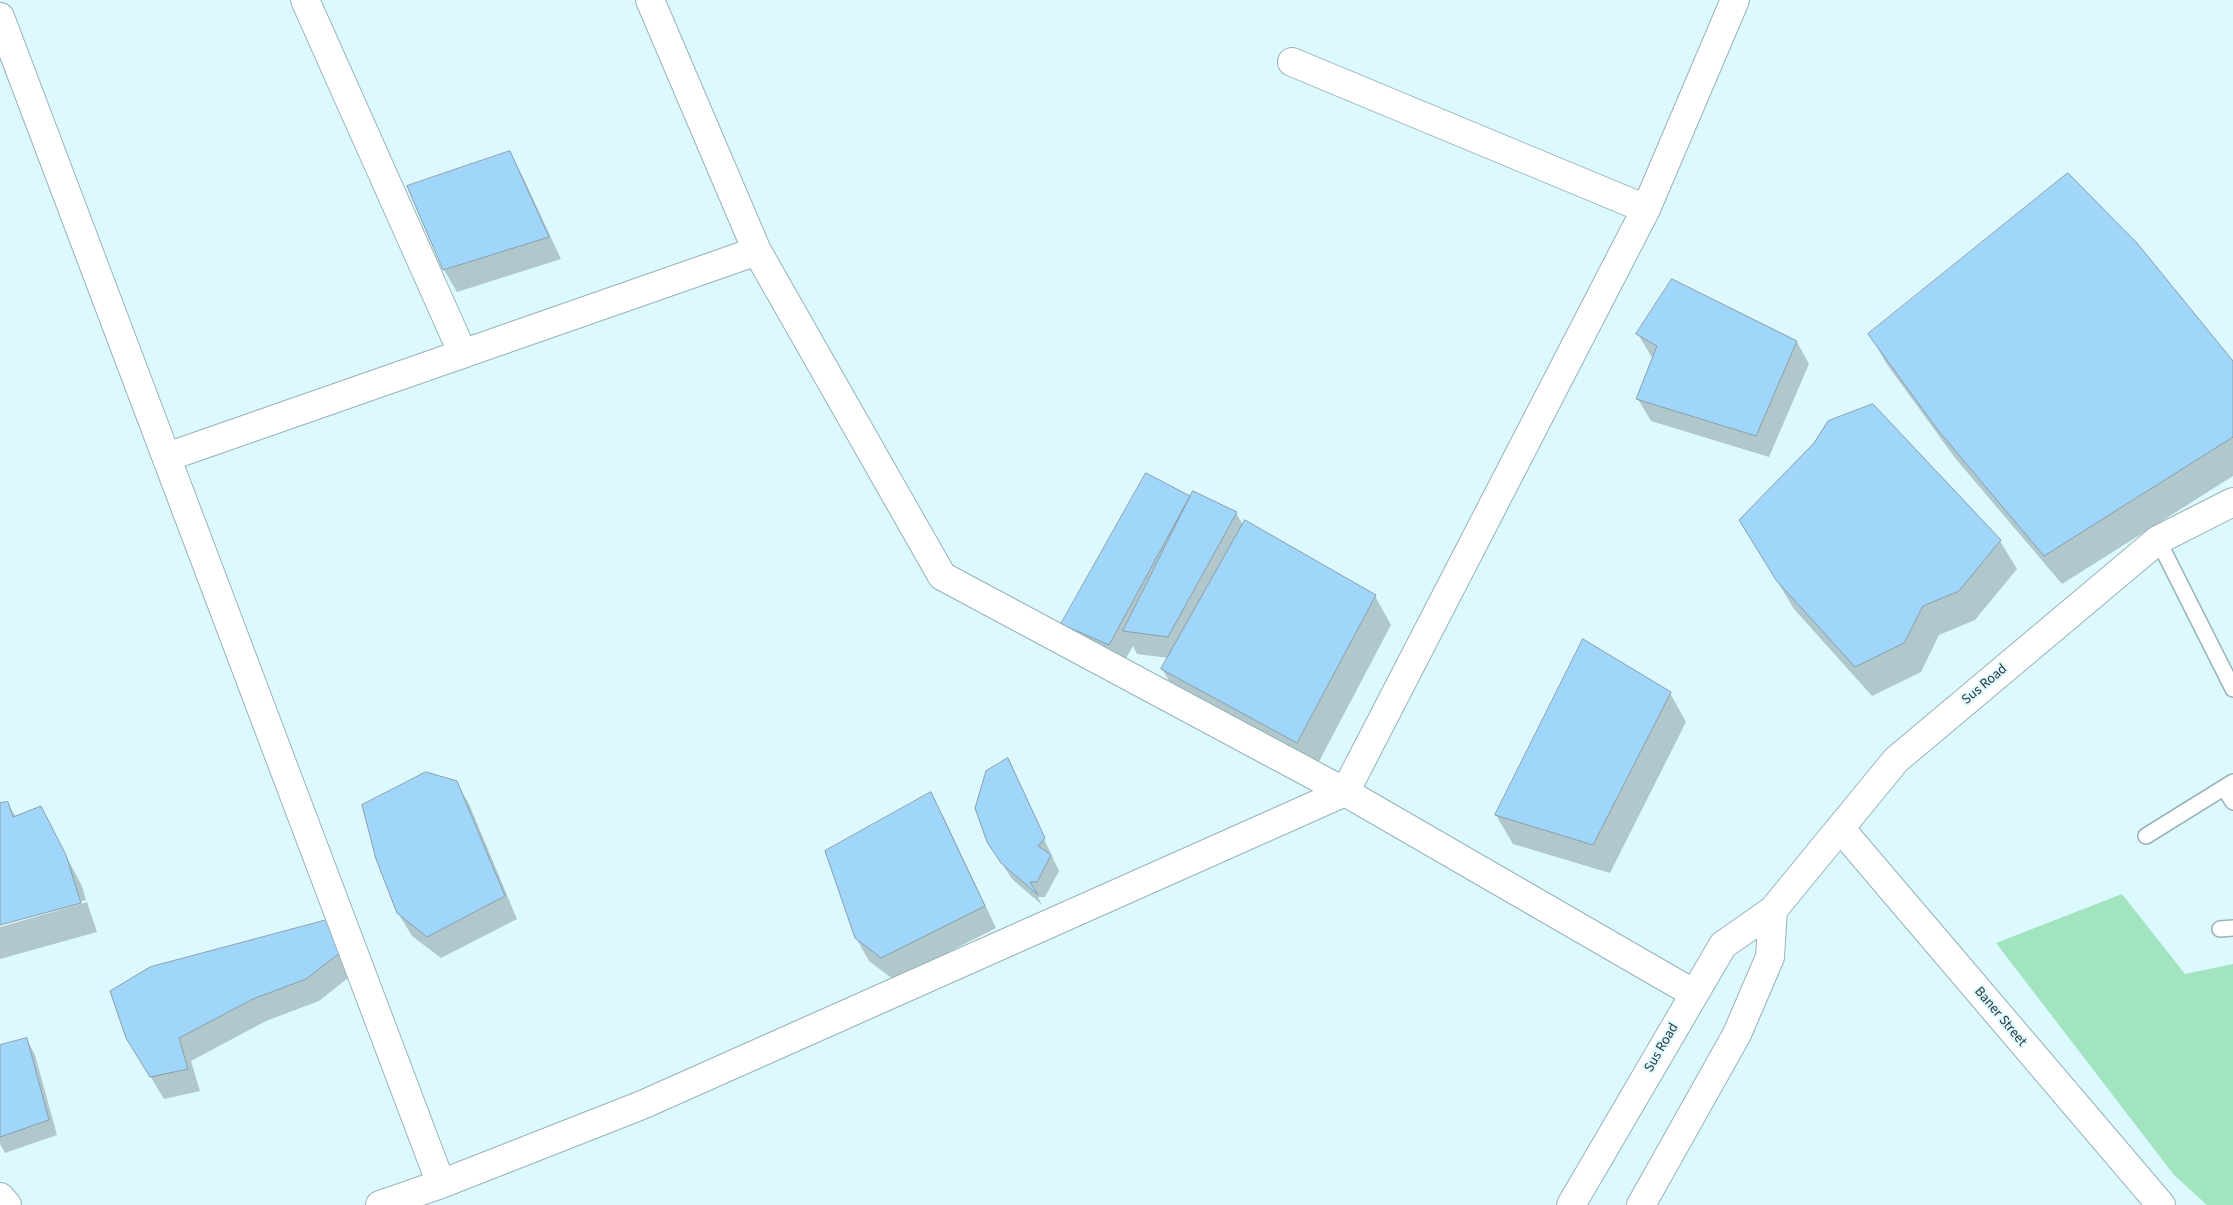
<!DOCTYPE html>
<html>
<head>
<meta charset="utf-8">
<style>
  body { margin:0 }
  canvas { display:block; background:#dcf9ff }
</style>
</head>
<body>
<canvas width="2233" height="1205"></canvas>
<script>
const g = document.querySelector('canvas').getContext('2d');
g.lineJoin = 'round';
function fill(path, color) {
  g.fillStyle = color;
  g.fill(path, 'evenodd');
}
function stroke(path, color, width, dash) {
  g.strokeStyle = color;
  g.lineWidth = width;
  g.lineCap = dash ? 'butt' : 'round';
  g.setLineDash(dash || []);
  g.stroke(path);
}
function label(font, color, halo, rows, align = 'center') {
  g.font = font + ' "Source Sans 3",sans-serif';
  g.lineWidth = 4;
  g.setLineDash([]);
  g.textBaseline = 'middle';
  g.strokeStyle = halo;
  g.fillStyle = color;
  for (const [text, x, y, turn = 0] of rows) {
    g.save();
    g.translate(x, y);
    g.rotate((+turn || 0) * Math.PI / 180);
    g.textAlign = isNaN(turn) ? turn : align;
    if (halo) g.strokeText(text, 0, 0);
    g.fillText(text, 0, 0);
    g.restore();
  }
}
fill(new Path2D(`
  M2122,894L2185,974L2233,964V1205H2207L2174,1175L1996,943Z`), '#a1e4bf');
fill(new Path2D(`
  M509,152L522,175L561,259L457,292L444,270L408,187Z
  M1638,334L1797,342L1809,364L1769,457L1651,421L1638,399L1654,358L1651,356Z
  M1870,334L2233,363V476L2062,584L1955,458L1886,363Z
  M1147,475L1190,498L1236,513L1243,525L1375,596L1391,625L1314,771L1179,698L1162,669L1169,658L1137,654L1133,646L1121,667L1075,646L1062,624Z
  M1740,520L2000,541L2017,569L1975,620L1939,635L1921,672L1872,696L1794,609Z
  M1670,693L1686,722L1610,873L1513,844L1496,815Z
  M1007,760L1059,871L1045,897H1038L1042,905L1012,879L988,842Z
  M456,782L469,804L517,919L441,958L412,936L398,913Z
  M930,794L943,816L996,928L894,980L869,961L856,938Z
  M8,804L16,817L40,807L82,886L86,900L0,924V805Z
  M87,902L97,932L0,959V927Z
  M327,921L353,974L319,1001L266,1021L191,1061L200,1091L164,1099L141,1061Z
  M27,1040L35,1055L57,1135L5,1153L0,1144V1046Z`), '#0003');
const building = new Path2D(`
  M510,151L549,237L443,270L407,186Z
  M2068,173L2137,243L2233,361V437L2044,556L1937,429L1868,334Z
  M1672,279L1797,341L1756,436L1636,399L1657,346L1636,334Z
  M1873,404L2001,540L1959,591L1923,606L1904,643L1855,667L1776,580L1739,520L1814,443L1828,421Z
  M1146,473L1190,496L1109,645L1061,624Z
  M1193,491L1237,512L1168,637L1123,631Z
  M1245,520L1376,595L1297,743L1161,669Z
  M1583,639L1671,692L1593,845L1495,815Z
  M1008,758L1045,838L1038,846L1051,855L1037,882H1030L1038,895L1001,863L987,842L975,808L986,771Z
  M426,772L457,781L505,896L427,937L397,913L376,859L362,805Z
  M931,792L985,906L881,958L855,938L825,851Z
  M8,802L13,817L41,806L66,855L81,903L0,925V803Z
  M327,920L341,952L306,979L253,999L179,1038L188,1069L150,1077L126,1038L110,991L150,967Z
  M27,1038L49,1120L0,1137V1045Z`);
fill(building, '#a0d6f9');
stroke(building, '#899eac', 1);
const lane = new Path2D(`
  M2158,540L2233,689
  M2224,788L2233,802
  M2146,836L2233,782
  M2220,929L2233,928`);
const street = new Path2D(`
  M305,0L463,354
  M650,0L757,251L942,576L1345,792L1693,993
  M0,17L441,1184
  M1292,62L1646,209
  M167,457L757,251
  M0,1197L7,1205
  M380,1205L441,1184L642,1105L1345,792L1646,209L1735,0`);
const secondary = new Path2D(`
  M1840,828L2161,1205
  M1571,1205L1723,945L1773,910L1896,760L2158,540L2233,502
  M1641,1205L1737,1034L1770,957L1773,910`);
stroke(lane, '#98b3b8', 18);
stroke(street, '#98b3b8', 30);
stroke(secondary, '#98b3b8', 30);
stroke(lane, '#fff', 15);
stroke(street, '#fff', 28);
stroke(secondary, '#fff', 28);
label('14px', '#2c383a', '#dcf9ff', [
  ["Sus Road",1985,685,-40],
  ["Baner Street",2000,1017,50],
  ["Sus Road",1662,1048,-60]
]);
</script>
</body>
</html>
